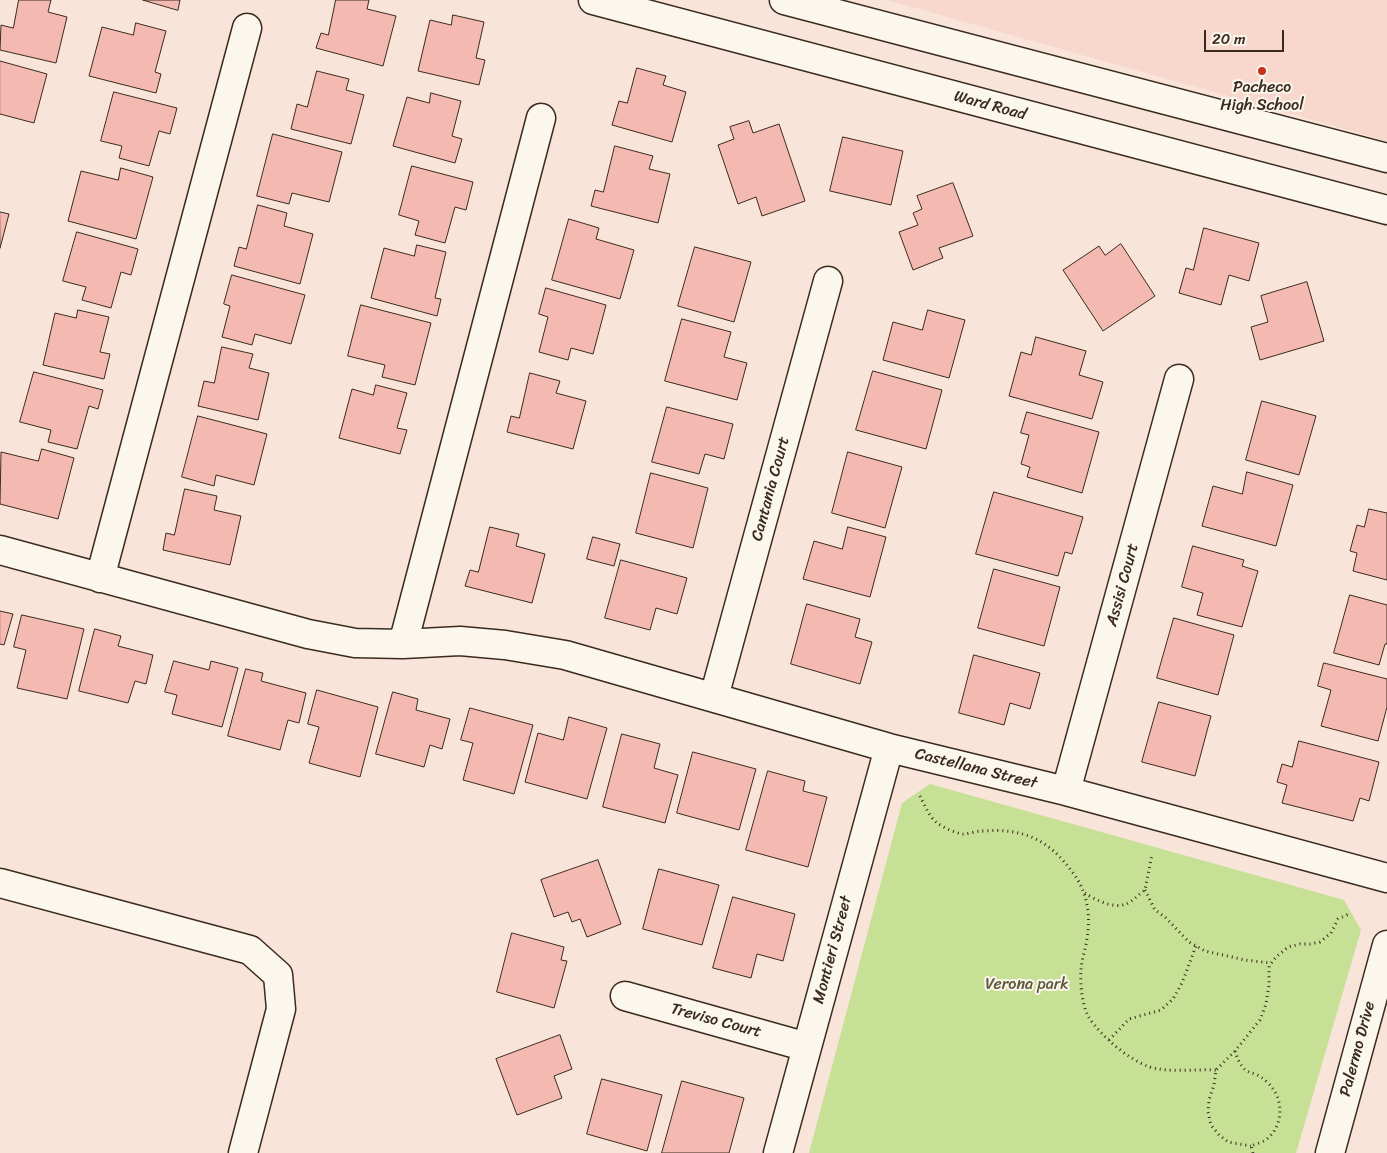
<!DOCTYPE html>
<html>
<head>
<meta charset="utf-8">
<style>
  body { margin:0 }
  #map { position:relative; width:1387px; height:1153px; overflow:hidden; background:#f9e4da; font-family:Sriracha,sans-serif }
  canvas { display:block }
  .scale { position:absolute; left:1204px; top:30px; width:80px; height:22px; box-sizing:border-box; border:2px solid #3b2a1e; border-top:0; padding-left:6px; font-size:15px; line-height:18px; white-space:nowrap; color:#3b2a1e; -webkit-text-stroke:4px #fbf7ec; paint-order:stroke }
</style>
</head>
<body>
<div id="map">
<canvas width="1387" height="1153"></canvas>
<div class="scale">20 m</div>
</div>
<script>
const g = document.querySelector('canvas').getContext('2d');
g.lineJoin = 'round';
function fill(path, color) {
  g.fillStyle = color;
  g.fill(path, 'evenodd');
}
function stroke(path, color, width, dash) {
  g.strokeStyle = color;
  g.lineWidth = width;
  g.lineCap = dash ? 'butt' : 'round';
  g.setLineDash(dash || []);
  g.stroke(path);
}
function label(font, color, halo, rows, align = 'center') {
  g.font = font + ' Sriracha,sans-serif';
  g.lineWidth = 4;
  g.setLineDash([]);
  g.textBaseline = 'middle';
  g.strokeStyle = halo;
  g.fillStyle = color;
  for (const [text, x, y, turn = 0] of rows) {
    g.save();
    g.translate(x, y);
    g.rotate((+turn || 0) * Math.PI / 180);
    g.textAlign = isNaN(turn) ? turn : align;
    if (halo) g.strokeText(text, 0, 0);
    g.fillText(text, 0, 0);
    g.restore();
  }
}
fill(new Path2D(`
  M887,0H1387V141Z`), '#f8d7cd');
fill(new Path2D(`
  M930,784L1344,900L1361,930L1296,1153H809L902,803Z`), '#c6e096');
const building = new Path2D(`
  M19,0H51L48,12L67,17L56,63L0,50L1,25L13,28Z
  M143,0H180L178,10Z
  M336,0H369L367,9L396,16L383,66L316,48L321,33L328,35Z
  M453,15L484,22L476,58L485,60L479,85L418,71L430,20L451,25Z
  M136,23L166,31L155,72L161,74L156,93L89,76L102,27L133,35Z
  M0,61L47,74L34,123L0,114Z
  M637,68L666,76L663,85L686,92L672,142L612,125L619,101L627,103Z
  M317,71L349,79L346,90L364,95L351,144L291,129L297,104L307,107Z
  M114,92L177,108L170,134L159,131L149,166L119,158L122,146L101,141Z
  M431,93L461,101L452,136L462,139L455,163L393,146L407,97L429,103Z
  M749,121L753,133L779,124L805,201L762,216L756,197L738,204L718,145L734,139L730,127Z
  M273,134L342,152L329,202L292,193L289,204L257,196Z
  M843,137L903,151L891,205L830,191Z
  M615,146L653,156L649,169L670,174L658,223L591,206L595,190L603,192Z
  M412,166L473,182L466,210L455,207L445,243L415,235L419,221L399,215Z
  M121,168L153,177L136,239L68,221L81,171L118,180Z
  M953,183L973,236L939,248L943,258L913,270L899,232L918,225L913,213L922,209L917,196Z
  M258,205L287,213L284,226L313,234L300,284L234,266L239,247L246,249Z
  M0,212L9,214L0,248Z
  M569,219L599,228L596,239L634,250L620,299L552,280Z
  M1204,228L1259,243L1249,281L1229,275L1221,305L1179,293L1186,268L1193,270Z
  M77,232L138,249L131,275L121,272L111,308L82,300L86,287L63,281Z
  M1121,244L1155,296L1103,331L1063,270L1099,246L1105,255Z
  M417,245L446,252L435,298L441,299L437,316L371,298L384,248L414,256Z
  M695,247L751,262L734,322L678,306Z
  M232,275L305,295L291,344L255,334L252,345L222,337L230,306L224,304Z
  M1307,282L1324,341L1260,360L1251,327L1268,322L1261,296Z
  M546,288L606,305L593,354L571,348L568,360L539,352L548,317L539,314Z
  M361,305L431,323L415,385L382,377L385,365L348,356Z
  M78,310L109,317L100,352L110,354L104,379L43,365L55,313L76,318Z
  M928,310L965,320L949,378L883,360L893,322L922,330Z
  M682,319L731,332L724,357L747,363L737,400L665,381Z
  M1036,337L1086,351L1079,375L1103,382L1092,419L1009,396L1021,352L1031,355Z
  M222,347L253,354L249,368L269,373L258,420L198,406L204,381L214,383Z
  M873,371L942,390L926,449L856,430Z
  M34,372L103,390L98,409L89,406L77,449L48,442L51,430L20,422Z
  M530,373L560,381L556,393L586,401L573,449L507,432L511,416L519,418Z
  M376,385L407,393L397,428L407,430L400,454L339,438L352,389L373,395Z
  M1262,401L1316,416L1299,475L1246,460Z
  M667,407L733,424L724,459L705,454L699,474L652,462Z
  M1027,412L1099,432L1082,493L1027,477L1030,467L1021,464L1029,435L1021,433Z
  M198,416L267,434L254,485L216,475L214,486L182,477Z
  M42,449L74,458L58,519L0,504L1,452L38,461Z
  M848,452L902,467L885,528L832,513Z
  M1247,472L1293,485L1276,546L1202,526L1213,486L1242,494Z
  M651,473L708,488L693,548L636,533Z
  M185,489L217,496L214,510L241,516L230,565L163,550L166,533L174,535Z
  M994,492L1083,517L1072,554L1065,552L1058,576L976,554Z
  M1369,509L1387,513V580L1353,571L1357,553L1350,551L1357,525L1364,527Z
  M490,527L519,534L516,546L545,554L532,603L465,586L470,570L478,572Z
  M848,527L886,537L870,597L803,579L814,541L842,549Z
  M593,537L620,544L614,566L587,559Z
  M1193,546L1244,560L1242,566L1258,571L1242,627L1197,615L1203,593L1182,587Z
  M621,560L687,578L677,614L656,608L650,630L605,618Z
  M994,569L1060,587L1044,646L978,628Z
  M1350,595L1387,605V644H1385L1379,665L1334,653Z
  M807,604L860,619L855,637L872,642L860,684L791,664Z
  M0,611L13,614L4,645L0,644Z
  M22,615L84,629L67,699L17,688L26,650L14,647Z
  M1174,618L1234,635L1218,695L1157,678Z
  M95,629L121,636L118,646L153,655L146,684L135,681L128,703L79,691Z
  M974,655L1040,673L1030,709L1010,703L1004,725L959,713Z
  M174,661L209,670L211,661L238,668L222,727L172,714L177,695L165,692Z
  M1324,663L1387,679V707L1378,741L1321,726L1331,690L1318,686Z
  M246,669L263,673L261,681L306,693L299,723L288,720L280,750L228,736Z
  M317,690L378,707L360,777L309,763L319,727L308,724Z
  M393,692L418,699L416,710L450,719L442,749L430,745L424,767L376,754Z
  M1159,702L1211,716L1195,776L1142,762Z
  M470,708L533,725L514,794L463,780L473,743L461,740Z
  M569,717L607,728L587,799L525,782L538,733L563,740Z
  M622,734L660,744L654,768L678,775L665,823L603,807Z
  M1299,741L1379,762L1369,801L1360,798L1353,821L1282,803L1287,785L1277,782L1282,764L1292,767Z
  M693,752L756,769L739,830L677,813Z
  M768,771L805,781L803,791L827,797L808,867L746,850Z
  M598,860L621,924L587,937L580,919L572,922L568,912L554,917L541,880Z
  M659,869L719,885L702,945L643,929Z
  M733,897L795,914L783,961L757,954L751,978L713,968Z
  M512,933L564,947L561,960L567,961L554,1008L497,992Z
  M560,1035L572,1069L554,1076L562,1098L517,1115L496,1059Z
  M602,1079L662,1095L647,1151L587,1134Z
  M682,1081L744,1098L729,1153H662Z`);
fill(building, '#f4b9b0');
stroke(building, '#3b2a1e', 1);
const street = new Path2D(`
  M593,0L1387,210
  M784,0L1387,158
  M0,550L308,634L355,643L403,644L460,641L505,645L565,655L889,748L1066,791L1387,878
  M100,578L247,28
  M403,644L541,118
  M714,697L828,281
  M1066,791L1179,379
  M0,883L250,950L278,975L281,1009L243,1153
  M625,996L807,1047
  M778,1153L889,748
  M1330,1153L1387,945`);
stroke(street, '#3b2a1e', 31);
stroke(new Path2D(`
  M920,796C924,804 929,816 936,822C942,827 955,833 963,834C969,834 976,831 982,831C1023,828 1049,839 1073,873C1087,891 1091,915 1087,938C1086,949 1081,960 1081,971C1080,984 1082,1004 1088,1016C1100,1036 1136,1067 1159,1069C1178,1072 1198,1069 1216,1070
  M1145,890L1155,910L1165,917L1189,942L1205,951L1245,960L1271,963
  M1085,893C1095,900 1114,909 1126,904C1132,902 1139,894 1145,890L1152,854
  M1109,1040L1129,1019L1161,1010L1173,999L1182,983L1196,946
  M1235,1051L1216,1070L1214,1085L1209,1100L1208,1112L1211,1125L1219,1135L1228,1142L1251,1146
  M1253,1153L1251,1146C1256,1144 1264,1142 1268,1138C1285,1123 1283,1096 1267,1082C1252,1067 1244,1080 1235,1051L1260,1020L1266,1004L1269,985V966L1276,957L1288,947L1300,944H1310L1320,942L1331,933L1338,919L1349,914`), '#3b2a1e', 3, [1, 4]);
stroke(street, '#fbf7ec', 28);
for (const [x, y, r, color] of [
  [1262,71,5,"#c8321e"]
]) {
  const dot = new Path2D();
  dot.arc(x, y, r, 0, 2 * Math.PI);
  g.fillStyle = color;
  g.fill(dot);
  stroke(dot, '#fbf7ec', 2);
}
label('16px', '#3b2a1e', '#fbf7ec', [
  ["Pacheco",1262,88],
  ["High School",1262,106]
]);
label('16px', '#3b2a1e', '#fbf7ec', [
  ["Ward Road",990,106,15],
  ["Cantania Court",771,489,-75],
  ["Assisi Court",1123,585,-75],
  ["Castellana Street",976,769,14],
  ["Montieri Street",833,950,-75],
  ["Treviso Court",716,1021,15],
  ["Palermo Drive",1358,1049,-75]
]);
label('16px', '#5e583c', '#fbf7ec', [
  ["Verona park",1027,985]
]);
</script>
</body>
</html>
